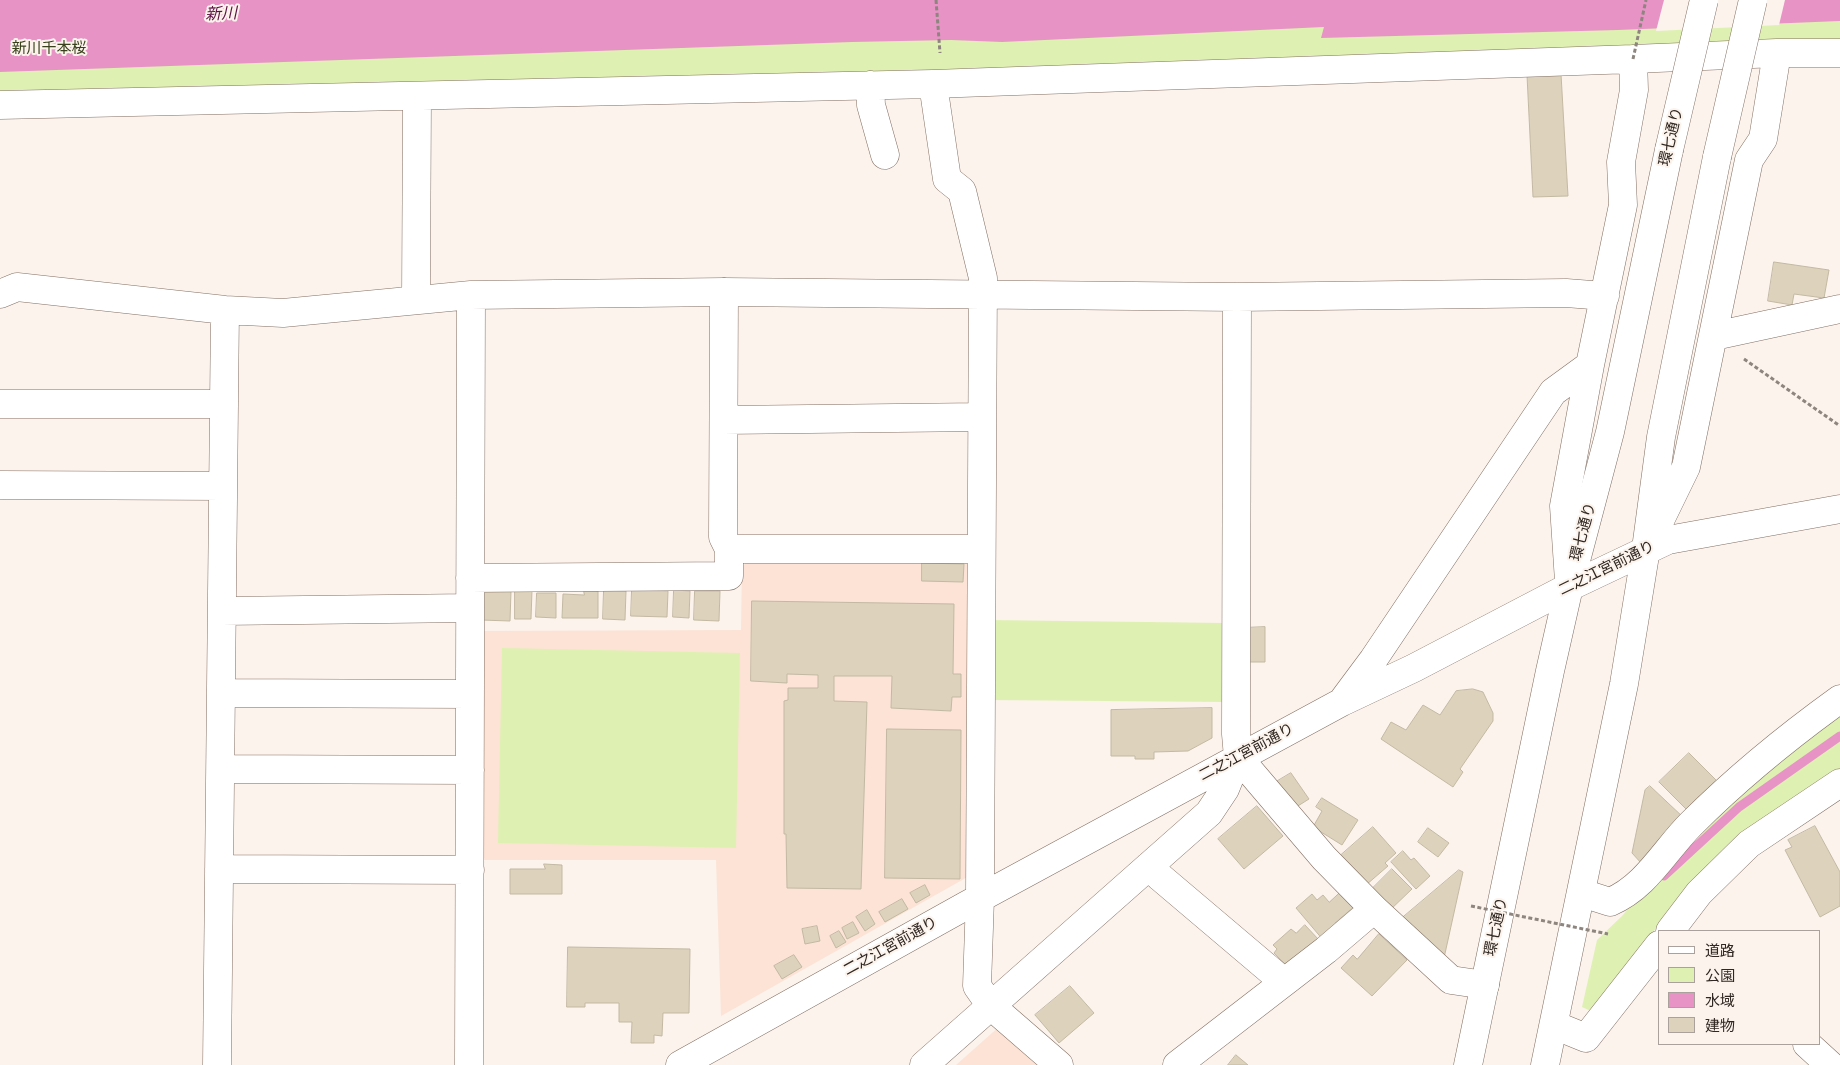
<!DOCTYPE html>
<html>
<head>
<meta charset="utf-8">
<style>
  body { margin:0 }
  #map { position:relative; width:1840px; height:1065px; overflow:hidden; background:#fcf3ed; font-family:"Nunito Sans","Noto Sans JP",sans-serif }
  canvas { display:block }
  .legend { position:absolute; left:1658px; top:930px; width:162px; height:115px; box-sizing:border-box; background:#fcf3ed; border:1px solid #aaa19c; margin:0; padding:6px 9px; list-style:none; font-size:15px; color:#302722 }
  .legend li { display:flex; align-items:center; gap:10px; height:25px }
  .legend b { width:25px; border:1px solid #aaa19c }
</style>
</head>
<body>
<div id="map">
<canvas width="1840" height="1065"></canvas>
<ul class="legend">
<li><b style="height:6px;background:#fff"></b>道路</li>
<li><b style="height:14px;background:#dff0b3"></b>公園</li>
<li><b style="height:14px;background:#e793c6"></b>水域</li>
<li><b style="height:14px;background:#ddd3bc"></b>建物</li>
</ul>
</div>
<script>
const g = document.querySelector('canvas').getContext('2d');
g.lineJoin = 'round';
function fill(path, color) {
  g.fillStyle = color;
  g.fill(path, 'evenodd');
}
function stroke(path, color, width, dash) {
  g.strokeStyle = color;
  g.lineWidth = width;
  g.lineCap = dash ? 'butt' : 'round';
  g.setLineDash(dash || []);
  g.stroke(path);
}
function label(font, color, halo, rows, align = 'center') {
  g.font = font + ' "Nunito Sans","Noto Sans JP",sans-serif';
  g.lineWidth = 4;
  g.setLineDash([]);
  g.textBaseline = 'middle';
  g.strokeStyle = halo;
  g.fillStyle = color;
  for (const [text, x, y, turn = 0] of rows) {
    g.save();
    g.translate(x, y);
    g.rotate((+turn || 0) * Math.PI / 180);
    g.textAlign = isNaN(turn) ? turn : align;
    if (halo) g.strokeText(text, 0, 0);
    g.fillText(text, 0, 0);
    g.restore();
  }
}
fill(new Path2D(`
  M966,557L975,569L971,875L721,1016L716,860H476L479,631L741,630L742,567L750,558Z
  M1001,1025L1047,1065H956Z`), '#fce3d5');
fill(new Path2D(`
  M0,0H1840V47L1329,62L0,98Z
  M987,620L1226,623L1224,702L987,700Z
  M502,648L740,653L736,848L498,843Z
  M1840,708V772L1695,880L1624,968L1593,1012L1582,1007L1597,940L1623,915L1646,885L1694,830Z`), '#dff0b3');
fill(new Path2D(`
  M0,0H1840V21L1618,30L1321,38L1324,27L1002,42L951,40L852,42L0,72Z`), '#e793c6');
fill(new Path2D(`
  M1664,0H1785L1779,25L1656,31Z`), '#fcf3ed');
stroke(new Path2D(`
  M1664,876L1739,807L1840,736`), '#e793c6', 9);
const building = new Path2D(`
  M1561,74L1568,196L1533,197L1527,75Z
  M1774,262L1829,270L1824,298L1794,294L1792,305L1768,301Z
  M922,563L964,564L963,582L922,581Z
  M482,590L511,591L510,621L481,620Z
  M515,590H532L531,619H515Z
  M604,590L626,591L625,620L603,619Z
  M632,590L668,591L667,617L631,616Z
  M674,590L690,591L689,618L673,617Z
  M584,591H598V618H562L563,594L584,595Z
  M695,591H720L719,621L694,620Z
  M537,593H556V618L536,617Z
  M752,601L954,604L953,674H961V697H952L951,711L891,708L892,676H834V701L867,702L861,889L787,888L786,834H784V701L788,700V688H818V675L787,674V683L751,681Z
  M1265,627V662H1243V628Z
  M1473,689L1483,692L1493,713V721L1460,769L1463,772L1453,787L1381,739L1391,722L1406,730L1423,705L1440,715L1456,691Z
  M1212,708V738L1188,751L1154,752V759H1135V756H1111V710Z
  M887,729L961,730L960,879L885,878Z
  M1689,753L1718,782L1689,812L1659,782Z
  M1291,773L1309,799L1293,809L1276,782Z
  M1650,786L1684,818L1642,864L1632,853L1645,790Z
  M1322,798L1358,820L1342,845L1313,827L1322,811L1316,807Z
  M1257,806L1283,836L1244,869L1218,839Z
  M1815,826L1840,872V906L1820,917L1785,850L1792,847L1788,840Z
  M1373,827L1396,853L1385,863L1388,866L1366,885L1340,856Z
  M1428,828L1449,843L1438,857L1418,842Z
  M1403,851L1411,860L1414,858L1430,876L1416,889L1391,862Z
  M544,864L562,865V894H510V869H545Z
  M1392,869L1412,889L1388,912L1369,892Z
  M1459,870L1463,872L1444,958L1401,919Z
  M925,885L930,895L916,903L910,893Z
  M1343,890L1356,905L1335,923L1339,928L1324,941L1296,908L1312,894L1317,900L1323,895L1329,902Z
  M902,899L908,909L885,922L879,912Z
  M867,910L875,924L865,931L856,917Z
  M853,922L859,933L847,939L842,928Z
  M1305,925L1319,940L1289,968L1274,953L1277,949L1273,945L1291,929L1296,933Z
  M817,926L820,941L805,944L802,929Z
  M839,931L846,942L836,948L830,936Z
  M1379,934L1407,960L1372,996L1341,968L1353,955L1357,959Z
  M568,947L690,949L689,1013H663L662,1036L654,1035V1043H631L632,1022H619V1003H585V1007H567Z
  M794,955L802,967L782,979L774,966Z
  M1070,986L1094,1013L1059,1043L1035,1015Z
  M1236,1055L1248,1065H1228Z`);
fill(building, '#ddd3bc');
stroke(building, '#c3b9a3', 1);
const minor = new Path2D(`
  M1777,53H1840
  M933,84L947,179L962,191L983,278L980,898L977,986L991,1006L1059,1065
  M870,85L871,105L885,155
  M0,105L933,84L1633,59
  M724,292L723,537L729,549
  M0,294L17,287L225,310L283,313L471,295L724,292L1237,297L1566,293L1605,296
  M416,300L417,96
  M1714,336L1840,309
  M0,404H224
  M724,420L981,417
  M0,485L223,486
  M470,578L729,576V549H981
  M1569,581L1564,506L1590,365L1623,205L1621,162L1634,90L1633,59L1777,53L1763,139L1749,160L1686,467L1648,545
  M222,611L470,608
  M221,693L470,694
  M1344,699L1373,660L1553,392L1590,365
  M1238,757L1324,858L1374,909L1451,980L1485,985
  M221,769L470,770
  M1149,866L1160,877L1284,982
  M219,869L470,870
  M1582,893L1610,902C1646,887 1664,851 1691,824C1735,780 1790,735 1840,699
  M1670,931L1699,893L1749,844L1840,783
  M1554,1025L1586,1038L1659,945
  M1807,1044L1830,1065
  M217,1065L225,310
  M469,1065L471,295
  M680,1065L967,905L1342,702L1414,668L1569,587L1668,540L1840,509
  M924,1065L1209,813L1225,789L1238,757L1236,734L1237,297
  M1177,1065L1326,950L1374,909`);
const major = new Path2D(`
  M1468,1065L1550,671L1569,587L1610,432L1669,150
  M1545,1065L1624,684L1646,549L1661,437L1717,157`);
stroke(minor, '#836f63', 29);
stroke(major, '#836f63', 29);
stroke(new Path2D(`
  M936,0L940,53
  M1744,359L1840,426`), '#8e857f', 3, [4, 2.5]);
stroke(minor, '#fff', 28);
stroke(major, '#fff', 28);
const majorBridge = new Path2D(`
  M1669,150L1704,0
  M1717,157L1753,0`);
stroke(majorBridge, '#836f63', 29, []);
stroke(new Path2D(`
  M1633,59L1646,0
  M1471,906L1608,934`), '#8e857f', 3, [4, 2.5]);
stroke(majorBridge, '#fff', 28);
label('15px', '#39411c', '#fcf3ed', [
  ["新川千本桜",49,49]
]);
label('15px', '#302722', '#fcf3ed', [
  ["環七通り",1672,137,-77],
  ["環七通り",1584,532,-75],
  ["二之江宮前通り",1607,569,-26],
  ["二之江宮前通り",1247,753,-28],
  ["環七通り",1497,927,-78],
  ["二之江宮前通り",891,947,-29]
]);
label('italic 16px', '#5c1245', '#fcf3ed', [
  ["新川",221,15,-2]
]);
</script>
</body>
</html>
